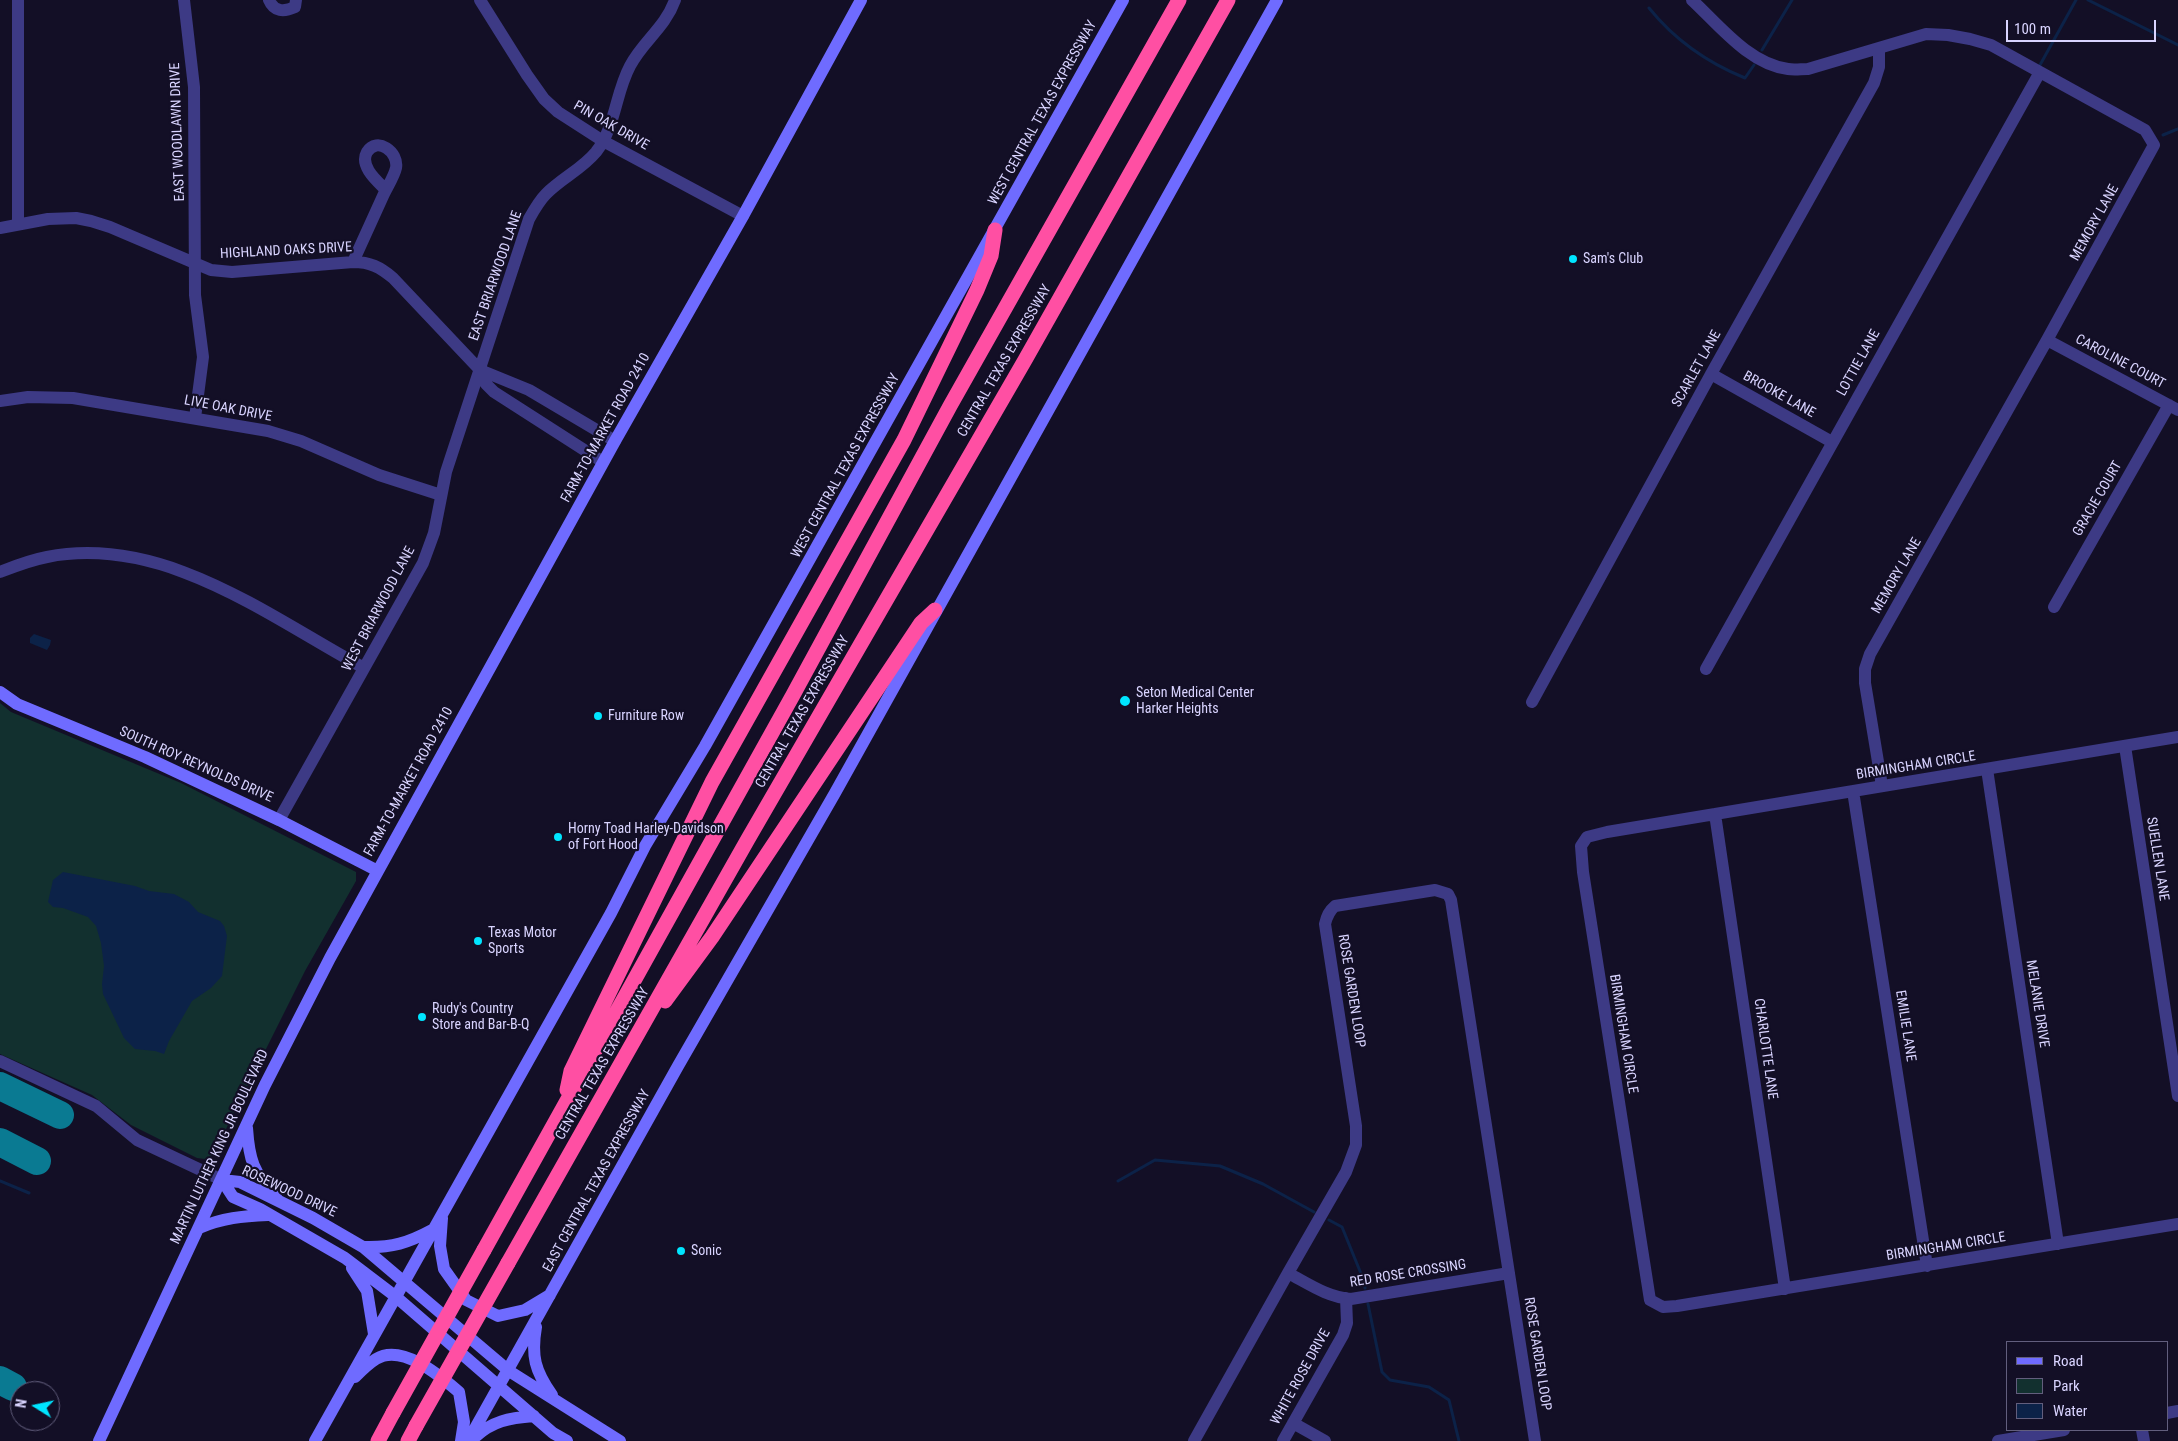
<!DOCTYPE html>
<html>
<head>
<meta charset="utf-8">
<style>
  body { margin:0 }
  #map { position:relative; width:2178px; height:1441px; overflow:hidden; background:#130f26; font-family:"Roboto Condensed",sans-serif }
  canvas { display:block }
  .legend { position:absolute; left:2006px; top:1341px; width:162px; height:90px; box-sizing:border-box; background:#130f26; border:1px solid #625e7d; margin:0; padding:6px 9px; list-style:none; font-size:15px; color:#d9d4ff }
  .legend li { display:flex; align-items:center; gap:10px; height:25px }
  .legend b { width:25px; border:1px solid #625e7d }
  .north { position:absolute; left:10px; top:1381px; width:50px; height:50px; box-sizing:border-box; background:#130f26; border:1px solid #625e7d; border-radius:50%; rotate:280deg; font-size:14px; font-weight:700; line-height:20px; text-align:center; color:#d9d4ff }
  .north::after { content:''; display:block; margin:auto; width:18px; height:22px; background:#00e5ff; clip-path:polygon(50% 0,100% 100%,50% 72%,0 100%) }
  .scale { position:absolute; left:2006px; top:20px; width:150px; height:22px; box-sizing:border-box; border:2px solid #d9d4ff; border-top:0; padding-left:6px; font-size:15px; line-height:18px; white-space:nowrap; color:#d9d4ff; -webkit-text-stroke:4px #130f26; paint-order:stroke }
</style>
</head>
<body>
<div id="map">
<canvas width="2178" height="1441"></canvas>
<ul class="legend">
<li><b style="height:6px;background:#6f6bff"></b>Road</li>
<li><b style="height:14px;background:#12302f"></b>Park</li>
<li><b style="height:14px;background:#0c2248"></b>Water</li>
</ul>
<div class="north">N</div>
<div class="scale">100 m</div>
</div>
<script>
const g = document.querySelector('canvas').getContext('2d');
g.lineJoin = 'round';
function fill(path, color) {
  g.fillStyle = color;
  g.fill(path, 'evenodd');
}
function stroke(path, color, width, dash) {
  g.strokeStyle = color;
  g.lineWidth = width;
  g.lineCap = dash ? 'butt' : 'round';
  g.setLineDash(dash || []);
  g.stroke(path);
}
function label(font, color, halo, rows, align = 'center') {
  g.font = font + ' "Roboto Condensed",sans-serif';
  g.lineWidth = 4.5;
  g.setLineDash([]);
  g.textBaseline = 'middle';
  g.strokeStyle = halo;
  g.fillStyle = color;
  for (const [text, x, y, turn = 0] of rows) {
    g.save();
    g.translate(x, y);
    g.rotate((+turn || 0) * Math.PI / 180);
    g.textAlign = isNaN(turn) ? turn : align;
    if (halo) g.strokeText(text, 0, 0);
    g.fillText(text, 0, 0);
    g.restore();
  }
}
fill(new Path2D(`
  M0,703L11,712L181,783L356,872V881L305,971L213,1155L205,1159L197,1158L131,1125L92,1095L0,1054Z`), '#12302f');
fill(new Path2D(`
  M34,634L51,640L50,645L47,650L30,643V638Z
  M63,872L135,886L149,891L174,894L189,902L198,912L220,921L224,926L227,936L222,976L211,988L192,1001L169,1041L164,1054L155,1051L135,1049L124,1038L103,994L102,984L104,966L101,943L96,926L88,917L63,908L53,907L48,902L53,880Z`), '#0c2248');
stroke(new Path2D(`
  M2088,0L2178,45
  M1649,8C1674,39 1708,63 1745,78L1754,65
  M1762,50L1792,0
  M2040,65L2076,0
  M2163,135L2178,129
  M0,1181L29,1193
  M1118,1181L1155,1160L1220,1166L1263,1184L1314,1212
  M1329,1220L1342,1227L1364,1281L1365,1288
  M1368,1304L1382,1372L1390,1380L1429,1387L1449,1400L1459,1441`), '#0c2248', 3);
stroke(new Path2D(`
  M0,1086L60,1115
  M0,1142L37,1161
  M0,1380L13,1387`), '#0a7a92', 28);
stroke(new Path2D(`
  M18,0V224
  M184,0L194,87L195,295L203,357L195,418
  M269,0C274,12 284,12 295,7L296,0
  M480,0L527,75L544,99L558,112L603,141L743,216
  M1692,0C1719,25 1749,64 1788,69C1794,70 1801,69 1808,69L1926,34L1948,35L1970,39L1991,45L2145,130L2154,145L2047,340L1870,654L1865,669V683L1882,786
  M0,228L48,219L76,218L91,221L110,227L211,270L232,272L353,262C370,262 380,267 393,278L480,370L486,384L494,392L603,462
  M353,262C363,240 373,218 383,196C387,187 394,177 396,168C399,152 377,136 367,152C359,166 377,181 386,190
  M2047,340L2178,410
  M480,370L529,390L615,441
  M1711,374L1832,442
  M0,401L28,397L73,398L268,431L301,441L379,475L441,495
  M0,572C15,566 31,560 47,557C163,534 268,616 364,668
  M2054,607L2169,405
  M1706,669L2040,72
  M1532,702L1711,374L1874,83L1879,67V49
  M2178,737L1607,832L1587,837L1581,846L1583,872L1650,1300L1663,1307L1677,1306L2178,1224
  M2125,746L2178,1096
  M1987,769L2058,1244
  M1853,791L1927,1266
  M1715,814L1785,1289
  M279,820L423,563L434,533L446,472L529,219C534,210 539,201 546,194C562,178 582,169 596,152C616,126 615,94 630,66C643,41 665,28 675,0
  M0,1061L96,1106L137,1140L222,1180
  M1288,1273C1309,1284 1327,1297 1351,1299L1509,1273
  M2167,1413L2178,1411
  M1293,1423L1325,1441
  M2142,1430L2144,1441
  M1194,1441L1288,1273L1346,1172L1356,1145V1126L1325,924C1327,916 1329,911 1335,906L1435,890L1448,894L1451,900L1535,1441
  M1283,1441L1343,1335L1347,1323L1346,1298
  M1998,1441L2064,1430`), '#3d3a85', 12);
stroke(new Path2D(`
  M0,692L17,704L145,757L279,820L378,871
  M247,1128C249,1159 253,1173 276,1196
  M222,1180L240,1182L313,1218L363,1247L509,1371L620,1441
  M222,1180L233,1197L260,1209L345,1258L395,1296L553,1433L567,1441
  M442,1218L440,1246L444,1269L466,1300L498,1316L525,1310L550,1295
  M199,1228C222,1218 243,1216 268,1215
  M363,1247C392,1248 408,1243 434,1229
  M352,1268L367,1291L374,1334
  M536,1327C531,1356 535,1371 552,1395
  M355,1377C361,1371 368,1364 376,1359C402,1343 440,1376 459,1392L464,1422L461,1441
  M474,1438C492,1421 509,1418 534,1416
  M99,1441L265,1085L330,958L615,441L743,216L861,0
  M315,1441L611,913L645,846L705,746L1123,0
  M468,1441L678,1066L835,793L1277,0`), '#6f6bff', 12);
stroke(new Path2D(`
  M665,1001L712,937L921,623L935,610
  M567,1090L571,1071L712,782L904,440L977,290L991,256L995,230
  M484,1250L793,695L950,406L1179,0
  M508,1263L748,839L1025,360L1228,0
  M378,1441L393,1413
  M408,1441L416,1426`), '#ff4fa3', 15);
stroke(new Path2D(`
  M393,1413L484,1250
  M416,1426L508,1263`), '#ff4fa3', 15);
for (const [x, y, r, color] of [
  [1573,259,5,"#00e5ff"],
  [1125,701,6,"#00e5ff"],
  [598,716,5,"#00e5ff"],
  [558,837,5,"#00e5ff"],
  [478,941,5,"#00e5ff"],
  [422,1017,5,"#00e5ff"],
  [681,1251,5,"#00e5ff"]
]) {
  const dot = new Path2D();
  dot.arc(x, y, r, 0, 2 * Math.PI);
  g.fillStyle = color;
  g.fill(dot);
  stroke(dot, '#130f26', 2);
}
label('14px', '#d9d4ff', '#130f26', [
  ["WEST CENTRAL TEXAS EXPRESSWAY",1043,113,-61],
  ["PIN OAK DRIVE",611,126,30],
  ["EAST WOODLAWN DRIVE",178,132,-92],
  ["MEMORY LANE",2095,223,-61],
  ["HIGHLAND OAKS DRIVE",286,251,-3],
  ["EAST BRIARWOOD LANE",496,276,-71],
  ["CENTRAL TEXAS EXPRESSWAY",1005,361,-60],
  ["CAROLINE COURT",2120,362,28],
  ["LOTTIE LANE",1859,363,-61],
  ["SCARLET LANE",1697,369,-61],
  ["BROOKE LANE",1779,395,29],
  ["LIVE OAK DRIVE",228,409,11],
  ["FARM-TO-MARKET ROAD 2410",606,428,-61],
  ["WEST CENTRAL TEXAS EXPRESSWAY",846,466,-61],
  ["GRACIE COURT",2098,499,-60],
  ["MEMORY LANE",1897,576,-60],
  ["WEST BRIARWOOD LANE",379,609,-62],
  ["CENTRAL TEXAS EXPRESSWAY",803,712,-60],
  ["SOUTH ROY REYNOLDS DRIVE",196,765,24],
  ["BIRMINGHAM CIRCLE",1916,766,-9],
  ["FARM-TO-MARKET ROAD 2410",409,782,-61],
  ["SUELLEN LANE",2157,859,81],
  ["ROSE GARDEN LOOP",1351,991,81],
  ["MELANIE DRIVE",2037,1004,81],
  ["EMILIE LANE",1905,1026,81],
  ["BIRMINGHAM CIRCLE",1623,1034,81],
  ["CHARLOTTE LANE",1765,1049,82],
  ["CENTRAL TEXAS EXPRESSWAY",603,1064,-60],
  ["MARTIN LUTHER KING JR BOULEVARD",220,1147,-65],
  ["EAST CENTRAL TEXAS EXPRESSWAY",597,1181,-61],
  ["ROSEWOOD DRIVE",289,1192,25],
  ["BIRMINGHAM CIRCLE",1946,1247,-9],
  ["RED ROSE CROSSING",1408,1274,-9],
  ["ROSE GARDEN LOOP",1537,1354,81],
  ["WHITE ROSE DRIVE",1301,1377,-61]
]);
label('14px', '#d9d4ff', '#130f26', [
  ["Sam's Club",1583,259],
  ["Seton Medical Center",1136,693],
  ["Harker Heights",1136,709],
  ["Furniture Row",608,716],
  ["Horny Toad Harley-Davidson",568,829],
  ["of Fort Hood",568,845],
  ["Texas Motor",488,933],
  ["Sports",488,949],
  ["Rudy's Country",432,1009],
  ["Store and Bar-B-Q",432,1025],
  ["Sonic",691,1251]
], 'left');
</script>
</body>
</html>
